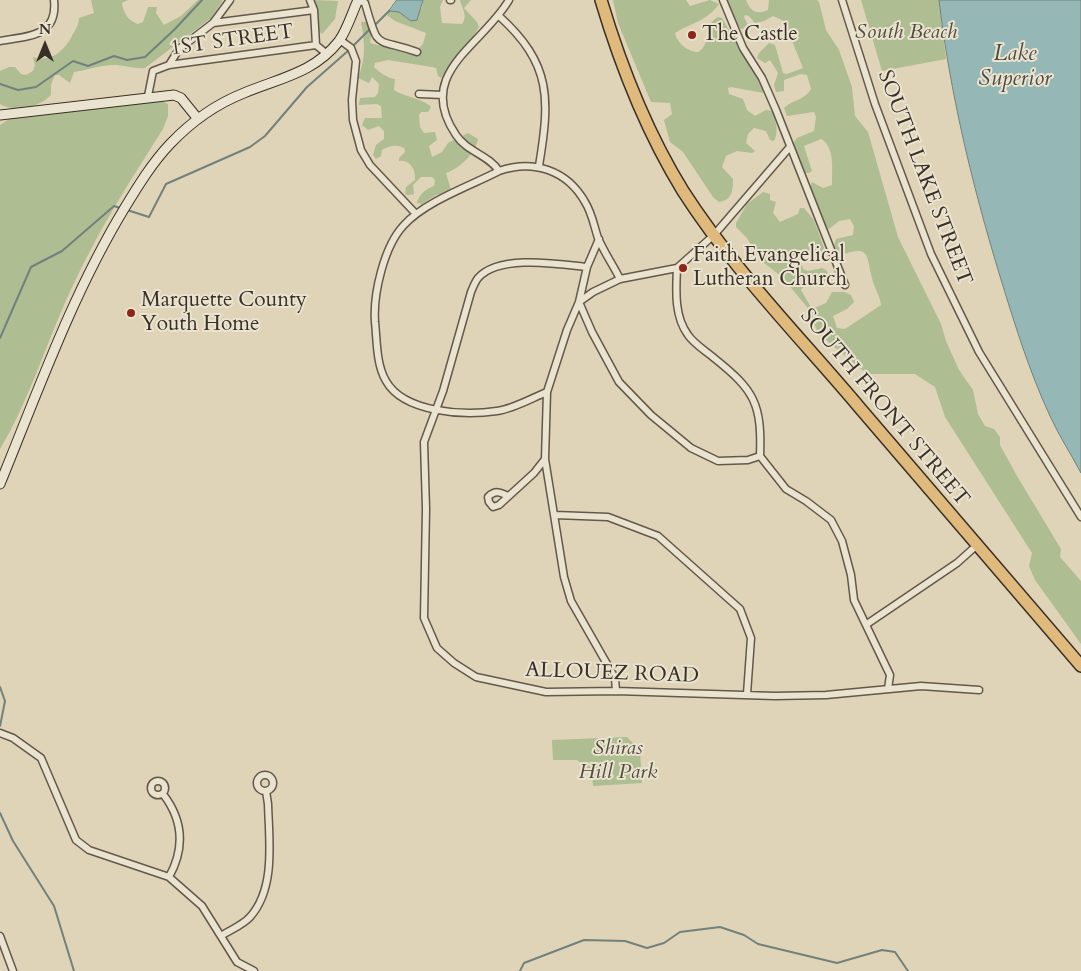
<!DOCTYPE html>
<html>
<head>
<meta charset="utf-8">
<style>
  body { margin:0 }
  #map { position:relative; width:1081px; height:971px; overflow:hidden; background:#dfd4b7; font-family:Cardo,serif }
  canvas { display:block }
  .north { position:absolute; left:20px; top:20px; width:50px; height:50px; -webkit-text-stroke:4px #eae3d0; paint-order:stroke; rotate:0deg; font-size:14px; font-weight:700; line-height:20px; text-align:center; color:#3a2f26 }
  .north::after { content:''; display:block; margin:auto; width:18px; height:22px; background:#3a2f26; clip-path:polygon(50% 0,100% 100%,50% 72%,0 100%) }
</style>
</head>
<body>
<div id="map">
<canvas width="1081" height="971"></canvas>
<div class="north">N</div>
</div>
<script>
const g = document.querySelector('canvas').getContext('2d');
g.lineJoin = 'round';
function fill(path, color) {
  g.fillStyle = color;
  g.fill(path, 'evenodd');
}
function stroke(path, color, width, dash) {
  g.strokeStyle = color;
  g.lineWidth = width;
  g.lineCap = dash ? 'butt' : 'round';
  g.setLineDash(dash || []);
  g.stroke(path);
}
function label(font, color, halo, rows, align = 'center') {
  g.font = font + ' Cardo,serif';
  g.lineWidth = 4;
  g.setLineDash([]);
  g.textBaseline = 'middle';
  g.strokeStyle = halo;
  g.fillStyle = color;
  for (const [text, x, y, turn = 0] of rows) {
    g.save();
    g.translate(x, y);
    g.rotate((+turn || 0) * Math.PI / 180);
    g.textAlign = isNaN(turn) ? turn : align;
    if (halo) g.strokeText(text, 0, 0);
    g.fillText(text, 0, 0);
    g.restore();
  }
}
fill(new Path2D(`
  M91,0H128L122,3C123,13 129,21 138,24L143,22L148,7H157L156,13L164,25L181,16L198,0H223L211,18L145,68C135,69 127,66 117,65C104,64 87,70 74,72L70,83L59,75H55L51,85V95C40,107 15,113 0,104V71L9,67H15L21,74L26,75L33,71L35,65L33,57C51,63 64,51 72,36C75,30 79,25 79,18L94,13Z
  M313,0L338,1L335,19L322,34L317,30Z
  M423,0H443L440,7L442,23L462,24C468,15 462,9 460,0H471L464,8L477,22L479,27L471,40L465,45L441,78L438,76L436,68L432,67L388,60L375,63L374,67C379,72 387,78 395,79L394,90C405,97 424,99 431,107L428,112H421L419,115L420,127L424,133L435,132L437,140L429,146L432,157L442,152L448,143L468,133L478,139C475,154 460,168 446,173L451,190L447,194L436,195L422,204L417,203C419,194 426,189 434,186L435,180L432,177H421L413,185L414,194L408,195L405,194L406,187L415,180C416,170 410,159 399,161V158L405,152L404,148C397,144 388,146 382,150L381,156L376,159L373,155L376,145L384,139V131L379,126L368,130L362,125L365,118H382L381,106L377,104L359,105L360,98L375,97L378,93L379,84L372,77L369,83L358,78C366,58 365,43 361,22H369L371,36L370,43L419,56V48L423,44L426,33L395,21L387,15L389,11L399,12L411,21L422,8Z
  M613,0H686L690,6L710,0L719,4C707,21 691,23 675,33C677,43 688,52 698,52C712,45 703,24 718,17L722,18L763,89V93L731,87L728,88L729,94L743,99L747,110L755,116L766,110L772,111C776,121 779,131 774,141L770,140L766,131L754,128L748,134L746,143L755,151L752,153L737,151L726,156L722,167L733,179C733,191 732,200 719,202L713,197L683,152L670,142L664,120L672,114L670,103L651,102L618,23Z
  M727,0H746C751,12 756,15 768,10L769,0H817L819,2L826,30L839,50L852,87L855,116L868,132L898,237L941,324L946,341L959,370L973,390L978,414L985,426L994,429L1000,437V445L1017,476L1061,549L1060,557L1081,581V644L1035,580L1029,566L1032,553L945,417L935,387L915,374H868L857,366L818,333L807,307L782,277L759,259L747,238L736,227V223L747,204L763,192L770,194V200L776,202L773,213L780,222L798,214L800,208H804L814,220L824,248L821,253L805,255L800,259L803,269L808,271L822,268L827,271L828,277L823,283L805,285L801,290L812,309L826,303L832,292H844L851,295L854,302L847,309L833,316L837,328L845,329L881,305C880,295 874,288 872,278C866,254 870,245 841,255L834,246L836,239L853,235L854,226L850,219L839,221L829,229L824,225L810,188L812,182L823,188L832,185C832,171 835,146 821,139L804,146L812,171L809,173H804L791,146L797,138L814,131L816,117L814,112L787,116L784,108C792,100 805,100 811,89L807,75L801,74L784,80V91L776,92L774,85L778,73L770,60L765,63L757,58L759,53L769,43L775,45L783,73L787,74L803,68L784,21L773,16L764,21L755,23L749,16L745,15L744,17L748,25L746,28L741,29L728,12Z
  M861,0H939L946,59L882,71Z
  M161,101L168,104V116L163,129C131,179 100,228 75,281C49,334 30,400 0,449V125L9,119Z
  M627,737L640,750L642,783L593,786L592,772L577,760H553L552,740Z`), '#aebd92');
const water = new Path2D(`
  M397,0H423L417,20L411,21L399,12L389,11Z
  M939,0H1081V473C1071,454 1059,436 1050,416C1029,371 1014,322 999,273C972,184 950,93 939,0Z`);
fill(water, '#95b7b5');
stroke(water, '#71817c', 1);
stroke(new Path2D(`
  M374,26L389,11
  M352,47L370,29
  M0,84L18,90L36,87L73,61L88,66L114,56L127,60L145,57L175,29L202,0
  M127,210L149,217L166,184L250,147L265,136L307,87L349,50
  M0,338L31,267L62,251L114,206L120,208
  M0,687L5,701L0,726
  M0,813L13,841L54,906L74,971
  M520,971L524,963L584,940L625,941L647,948L664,943L680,932L720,927L744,935L758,944L837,963L882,950L895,952L908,971`), '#71817c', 2);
const street = new Path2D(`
  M310,0L314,10L316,45L327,54
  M359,0L365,3C379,52 374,37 417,52
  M450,0H451
  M509,0C482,46 414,73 456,135C467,152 489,155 499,171C533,159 567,170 585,202C592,213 594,226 598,238C604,252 613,265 620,279
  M723,0L743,48L762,78L776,110L845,285
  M842,0L875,104L931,254L979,352L1081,517
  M499,16C552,64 550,99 539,166
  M213,23L314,10
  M340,40L351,48L356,61L352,100L353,120L361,150L370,165L416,214
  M0,41C28,36 58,37 54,0
  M169,65L179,49L213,23L230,0
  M419,94L443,95
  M148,96L153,71L169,65L316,45
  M499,171C470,186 426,201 404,225C384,246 373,294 375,322C377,340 376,364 386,381C404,413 465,416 497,411C513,409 532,398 547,392
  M599,239L587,267L579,302L592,332L619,382L651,415L691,448L718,461L748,460L760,456
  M587,267C559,264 499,254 478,278C475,282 473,287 471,292L443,391L424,442L426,509L424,618L437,648L454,663L476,677L546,692L616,691L775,696L826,695L921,686L979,690
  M677,268C676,290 674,316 688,335C694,344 706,351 714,358C754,390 762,403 760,456L786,489L806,501L831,520L842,541L851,575L854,600L890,675L888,689
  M508,496C500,492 495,490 488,497L489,502L493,507L499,505L534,473L545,459
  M555,515L608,517L658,536L740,609L751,638L747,694
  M867,624L957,563L976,546
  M616,691L615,678L571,601L564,577L545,459L547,392L567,330L579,302L593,292L620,279L677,268L714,235L789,148
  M0,733L13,738L41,758L76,840L89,850L169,877L202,906L237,962L254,971
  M257 783a8 8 0 1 1 16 0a8 8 0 1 1-16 0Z
  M151 788a7 7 0 1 1 14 0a7 7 0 1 1-14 0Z
  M163,794C183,820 185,848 169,877
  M0,936L13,971
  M221,936C230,930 243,925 250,917C276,888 269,840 268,804L266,791`);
const secondary = new Path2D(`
  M0,115L174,95L181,98L198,119
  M0,484C38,391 72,295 124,209C138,186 152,163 170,144C191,122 216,104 244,93C280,78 314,73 339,41C347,30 352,13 358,0`);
const highway = new Path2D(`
  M601,0C621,67 646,131 683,191C733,269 799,336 859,407C933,493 1007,580 1081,666`);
stroke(street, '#63584a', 9);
stroke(secondary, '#3a2f26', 11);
stroke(highway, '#3a2f26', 14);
stroke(street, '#eae3d0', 6);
stroke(secondary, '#eae3d0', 9);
stroke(highway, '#e0ba7c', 11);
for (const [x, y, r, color] of [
  [692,35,5,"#8f2418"],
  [683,268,5,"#8f2418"],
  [131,313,5,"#8f2418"]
]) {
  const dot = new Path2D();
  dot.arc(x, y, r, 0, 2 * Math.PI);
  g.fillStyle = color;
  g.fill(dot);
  stroke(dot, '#eae3d0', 2);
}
label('italic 21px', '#514b3c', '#eae3d0', [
  ["South Beach",906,33],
  ["Shiras",618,749],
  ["Hill Park",618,773]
]);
label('21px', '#3a2f26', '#eae3d0', [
  ["The Castle",702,35],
  ["Faith Evangelical",693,256],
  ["Lutheran Church",693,280],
  ["Marquette County",141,301],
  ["Youth Home",141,325]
], 'left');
label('21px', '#3a2f26', '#eae3d0', [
  ["1ST STREET",232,41,-8],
  ["SOUTH LAKE STREET",924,178,69],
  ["SOUTH FRONT STREET",884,408,50],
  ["ALLOUEZ ROAD",612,674,2]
]);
label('italic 22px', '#4c4a43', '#eae3d0', [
  ["Lake",1015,55],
  ["Superior",1015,80]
]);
</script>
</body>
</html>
